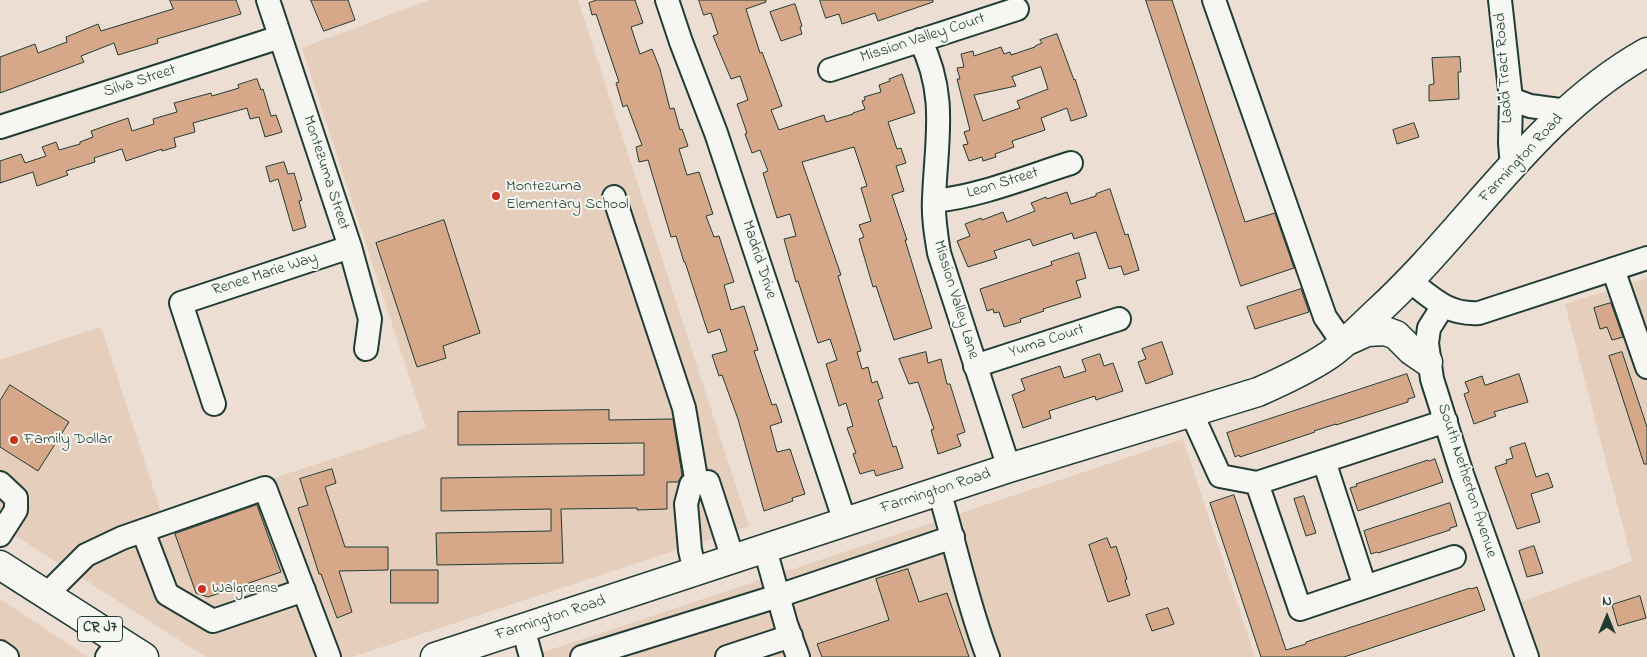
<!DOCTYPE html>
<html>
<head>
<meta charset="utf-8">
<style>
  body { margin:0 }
  #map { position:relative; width:1647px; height:657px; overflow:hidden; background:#ecded2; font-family:"Indie Flower",sans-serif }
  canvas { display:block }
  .north { position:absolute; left:1582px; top:592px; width:50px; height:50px; -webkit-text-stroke:4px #f6f6f2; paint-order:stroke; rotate:0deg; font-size:14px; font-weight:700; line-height:20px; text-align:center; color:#1f3d34 }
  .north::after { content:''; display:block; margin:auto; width:18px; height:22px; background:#1f3d34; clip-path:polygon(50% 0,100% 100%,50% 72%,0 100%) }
</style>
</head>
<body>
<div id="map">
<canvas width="1647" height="657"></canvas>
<div class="north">N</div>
</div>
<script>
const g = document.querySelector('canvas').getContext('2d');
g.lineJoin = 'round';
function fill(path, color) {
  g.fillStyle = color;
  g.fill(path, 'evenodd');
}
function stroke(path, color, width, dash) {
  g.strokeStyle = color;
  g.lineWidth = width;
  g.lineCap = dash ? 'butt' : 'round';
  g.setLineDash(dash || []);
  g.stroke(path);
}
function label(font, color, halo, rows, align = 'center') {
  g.font = font + ' "Indie Flower",sans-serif';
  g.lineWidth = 4;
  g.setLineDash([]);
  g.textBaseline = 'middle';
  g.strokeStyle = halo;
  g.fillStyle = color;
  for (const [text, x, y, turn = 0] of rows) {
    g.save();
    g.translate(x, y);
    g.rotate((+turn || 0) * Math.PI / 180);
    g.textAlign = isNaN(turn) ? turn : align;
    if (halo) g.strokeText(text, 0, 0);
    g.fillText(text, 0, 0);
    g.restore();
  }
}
fill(new Path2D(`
  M429,0H578L749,526L352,657H206L0,526V360L101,327L162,515L426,428L302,48Z
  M1647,278V657H1538L1521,602L1632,561L1565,304Z
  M1183,439L1255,657H529Z
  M0,599L88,657H0Z`), '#e5cebc');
const building = new Path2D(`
  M170,0H236L241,14L157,39L158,43L118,55L114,43L81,56L84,62L0,93V57L35,44L38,53L67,42L66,37L98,24L101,31L173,9Z
  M311,0H348L355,20L324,31Z
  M597,0H635L643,23L631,27L640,54L652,49L660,69L670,109L674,108L680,130L682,129L688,146L679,149L687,175L699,172L713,214L706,216L714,237L719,236L734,282L724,285L731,310L744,306L758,350L754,351L772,405L776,404L782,422L770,426L777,452L790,449L805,494L792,498L793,501L764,511L738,419L722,375L719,376L712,355L727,351L720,329L708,333L685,262H684L676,236L671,237L648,160L639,162L636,147L642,145L627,105L623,107L616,83L619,82L596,14L592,15L589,3Z
  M699,0H766V2L746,9L760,53L762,52L782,106L771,110L779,130L824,115L826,122L853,114V113L865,109L862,101L865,100L864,97L881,92L879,85L890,81L889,79L902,74L915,113L888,122L897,149L901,148L906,163L896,166L904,191L892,195L907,240H905L932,328L894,340L876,286L873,287L859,239L864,237L859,225L871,221L861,188L867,186L854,147L802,162L841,275L838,276L861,351L857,352L862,369L868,367L872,383L877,381L883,398L878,400L893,447L896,446L903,468L876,476L874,470L860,474L853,454L856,453L847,428L853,426L846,403L839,406L826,364L837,360L830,339L818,343L798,281L796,282L784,239L796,236L790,214L777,218L763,173L768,171L760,150L752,153L745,134L747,133L737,104L748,100L740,76L731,79L713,36L718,34L711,13L704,15Z
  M820,0H933V2L878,21L875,13L842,24L839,14L826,18Z
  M1146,0H1172L1245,222L1275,213L1294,268L1241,286Z
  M795,4L802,26L800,27L802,34L781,41L770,12Z
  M1057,34L1074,80L1075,79L1087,116L1071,121L1067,108L1041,118L1045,130L1012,141L1014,147L995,154L996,157L983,161L982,157L969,161L963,145L968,144L964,132L970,130L957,79H960L957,68L964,67L961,54L973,51L974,56L1001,47L1004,54L1010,52L1011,55L1035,47V46L1042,43L1040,40ZM1041,67L1048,89L1017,101L1020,108L983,121L974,95L1016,86L1012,77Z
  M1460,57L1461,72H1458L1459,99L1429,101V85L1434,84L1432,58Z
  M257,79L261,90L263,89L271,116L276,115L282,132L265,137L259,117L250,119L247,108L193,123L195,132L174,138L176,147L162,151V149L126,161L122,149L94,158L95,162L66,171L68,175L37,186L33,172L0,183V161L21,154L25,163L46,156L42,147L56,142L59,150L80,144V142L93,137L91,131L128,118L132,131L154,124L153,119L177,112L174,103L211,93L212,96L239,88L238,85Z
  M1414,123L1419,137L1397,144L1393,130Z
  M284,162L288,174L294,173L302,200L299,201L306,227L293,231L278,179L270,182L266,167Z
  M1110,189L1125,235L1128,234L1139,270L1124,275L1121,266L1109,269L1096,232L1074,239L1072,233L1033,246L1030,239L994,251L997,258L968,267L957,241L970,236L965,224L981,218L982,220L1003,212L1007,222L1035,211L1031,203L1046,197L1047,199L1067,192L1071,204L1096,196V194Z
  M444,220L480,333L443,346L446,358L417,367L376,243Z
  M1079,253L1086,278L1076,281L1081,297L1043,309L1044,311L1020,319L1021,322L1004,327L999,312L994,313L993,309L987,311L980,289L1052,265L1051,262Z
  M1301,289L1309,312L1255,329L1247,307Z
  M1611,303L1623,337L1612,340L1607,327L1600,329L1594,308Z
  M1162,342L1173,374L1146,384L1138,362L1146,359L1142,349Z
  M926,352L928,363L941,359L947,384H950L965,432L957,435L961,446L938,454L931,430L934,429L918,382L909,384L899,359Z
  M1622,352L1647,427V464H1644L1609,356Z
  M1100,354L1104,366L1113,363L1123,391L1096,400L1095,396L1049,411L1051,418L1023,428L1012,395L1025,390L1021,379L1060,366L1064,378L1086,371L1082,360Z
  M1407,374L1415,397L1408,399V402L1336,425V424L1314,431L1315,432L1240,457L1239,455L1235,457L1227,433Z
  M1519,374L1528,402L1494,412L1496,416L1474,424L1464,394L1469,392L1465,382L1482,376L1485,385Z
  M10,385L69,422L38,471L0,447V401Z
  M609,410V420L673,419L682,475L678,482H667V509L637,510V508L561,509L563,563L437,565L436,533L551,531V509L441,511V478L644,475V443L458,445V412Z
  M1525,443L1536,477L1548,473L1553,487L1531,494L1540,522L1517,529L1495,467L1507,463L1506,460L1513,458L1510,448Z
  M1435,459L1443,482L1358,511L1350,488L1357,486L1356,484L1428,460L1429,461Z
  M332,469L336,483L325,487L345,547H388V570L339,571L352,612L337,618L321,574H319L298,508L308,505L300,479Z
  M1234,495L1286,650L1306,644V642L1470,588L1471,589L1477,587L1485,610L1344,657H1261L1210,503Z
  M1304,496L1316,533L1306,536L1294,499Z
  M1450,503L1457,526L1450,528V530L1378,553L1377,552L1371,554L1364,531Z
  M257,505L281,572L208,597L196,593L175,534Z
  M1107,538L1111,548L1116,546L1127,579L1125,580L1130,595L1108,602L1089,545Z
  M1534,546L1543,573L1527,577L1519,551Z
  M908,569L919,602L947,593L969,657H822L817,644L889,620L876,579Z
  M391,570H438V603H391Z
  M1640,596L1646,618L1618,626L1612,605Z
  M1168,608L1174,624L1152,631L1146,615Z`);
fill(building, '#d6a788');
stroke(building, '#1f3d34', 1);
const minor = new Path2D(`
  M268,0L350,247L370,319L366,349
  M667,0L681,42L716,133L845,522
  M1214,0L1325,317L1343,343
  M1500,0L1511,99L1510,143L1512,167
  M920,40C948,95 936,141 934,199C933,217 936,235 939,253L1009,468
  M830,70L1017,9
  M1511,99L1530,106L1567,111
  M0,127L280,37
  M614,197L684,408L697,484
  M934,201C981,196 1026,177 1071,163
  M1613,269L1647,367
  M1410,281C1433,299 1448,315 1479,313L1647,258
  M1443,306L1429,328L1427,343L1432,379L1462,474L1527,657
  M975,366L1119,319
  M214,404L181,303L350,247
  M1191,412L1220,476L1257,483L1446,421
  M1324,461L1365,587
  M0,483L16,498V510L0,535
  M1257,483L1300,609L1454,557
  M939,491C956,546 967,603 988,657
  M143,531L167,594L213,621L304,590
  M765,549L786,624L798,657
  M695,572L690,550L686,504L691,485L708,482L733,559
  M46,595L86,555L122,538L265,488L329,657
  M523,628L531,657
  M0,652L7,657
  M107,657L119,641
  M582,657L778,596L953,537
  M727,657L791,636`);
const major = new Path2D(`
  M1349,340L1367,332L1385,331L1396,335L1412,351L1428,362
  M0,565L144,657
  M435,657L1009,468L1258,392C1283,381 1307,370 1329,355C1346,343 1362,326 1377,312C1469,228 1536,114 1647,52`);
stroke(minor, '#1f3d34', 26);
stroke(major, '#1f3d34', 31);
stroke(minor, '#f6f6f2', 22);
stroke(major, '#f6f6f2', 28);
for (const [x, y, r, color] of [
  [496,196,5,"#c8321e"],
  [14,440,5,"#c8321e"],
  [202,589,5,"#c8321e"]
]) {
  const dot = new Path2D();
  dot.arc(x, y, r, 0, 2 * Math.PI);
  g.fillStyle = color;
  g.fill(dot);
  stroke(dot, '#f6f6f2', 2);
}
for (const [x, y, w] of [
  [100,629,45]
]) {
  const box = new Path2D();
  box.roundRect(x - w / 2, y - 12.5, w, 25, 4);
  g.fillStyle = '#f6f6f2';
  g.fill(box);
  stroke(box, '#1f3d34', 1);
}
label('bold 15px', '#1f3d34', null, [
  ["CR J7",100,629]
]);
label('16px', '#1f3d34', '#f6f6f2', [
  ["Mission Valley Court",923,39,-18],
  ["Ladd Tract Road",1505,68,-94],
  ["Silva Street",140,82,-18],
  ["Farmington Road",1522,159,-47],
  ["Montezuma Street",325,173,72],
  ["Leon Street",1003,184,-17],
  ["Madrid Drive",758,260,72],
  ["Renee Marie Way",265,275,-18],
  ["Mission Valley Lane",955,300,73],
  ["Yuma Court",1047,342,-18],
  ["South Netherton Avenue",1466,481,72],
  ["Farmington Road",936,492,-18],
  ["Farmington Road",551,619,-18]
]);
label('16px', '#1f3d34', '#f6f6f2', [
  ["Montezuma",506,187],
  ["Elementary School",506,205],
  ["Family Dollar",24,440],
  ["Walgreens",212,589]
], 'left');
</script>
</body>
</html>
